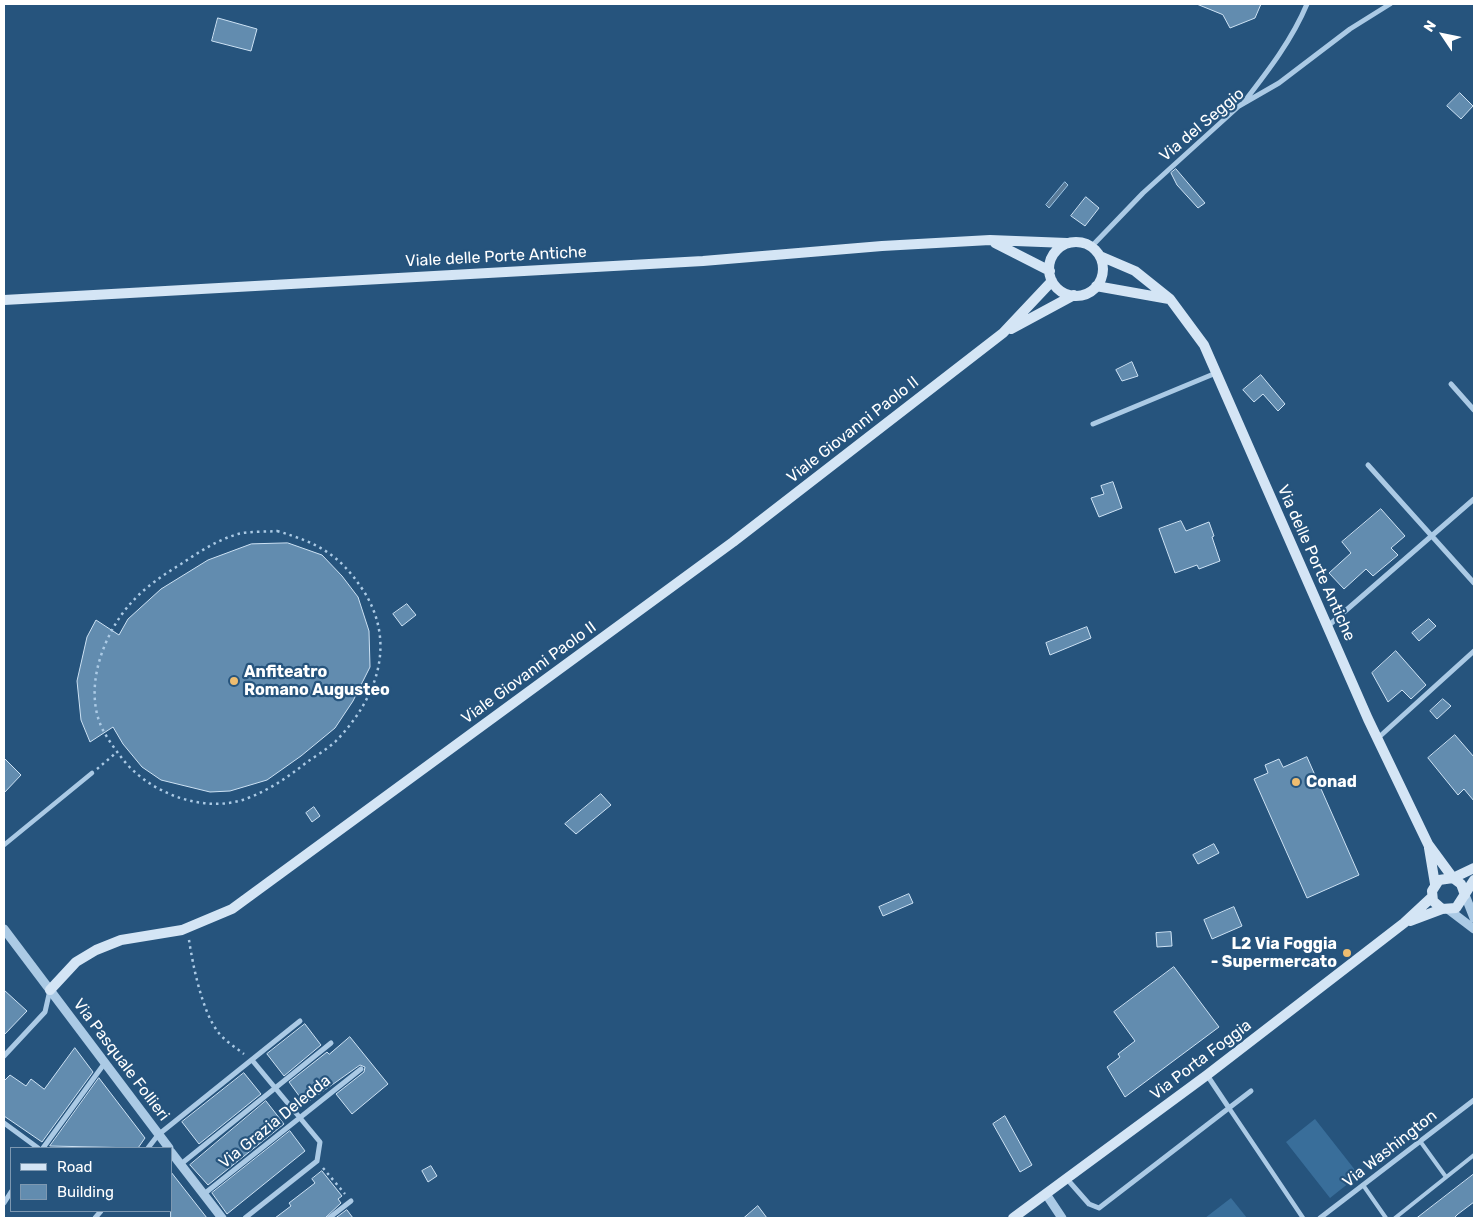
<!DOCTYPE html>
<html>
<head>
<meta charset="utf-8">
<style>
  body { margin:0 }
  #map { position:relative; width:1478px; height:1222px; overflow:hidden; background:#26547d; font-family:Rubik,sans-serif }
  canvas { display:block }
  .frame { position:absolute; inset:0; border:5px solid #fff; pointer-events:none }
  .legend { position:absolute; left:10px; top:1147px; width:162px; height:65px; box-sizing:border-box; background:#26547d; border:1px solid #7d98b1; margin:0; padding:6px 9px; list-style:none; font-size:15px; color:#fff }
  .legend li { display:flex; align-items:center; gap:10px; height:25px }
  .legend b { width:25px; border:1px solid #7d98b1 }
  .north { position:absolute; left:1418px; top:10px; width:50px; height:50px; -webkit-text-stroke:4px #26547d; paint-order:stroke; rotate:304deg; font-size:14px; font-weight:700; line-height:20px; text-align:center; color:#fff }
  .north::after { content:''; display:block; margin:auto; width:18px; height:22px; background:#fff; clip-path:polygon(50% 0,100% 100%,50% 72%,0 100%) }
</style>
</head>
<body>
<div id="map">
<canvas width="1478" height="1222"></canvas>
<div class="frame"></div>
<ul class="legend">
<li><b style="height:6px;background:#d4e5f5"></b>Road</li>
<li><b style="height:14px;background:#628caf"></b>Building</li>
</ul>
<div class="north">N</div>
</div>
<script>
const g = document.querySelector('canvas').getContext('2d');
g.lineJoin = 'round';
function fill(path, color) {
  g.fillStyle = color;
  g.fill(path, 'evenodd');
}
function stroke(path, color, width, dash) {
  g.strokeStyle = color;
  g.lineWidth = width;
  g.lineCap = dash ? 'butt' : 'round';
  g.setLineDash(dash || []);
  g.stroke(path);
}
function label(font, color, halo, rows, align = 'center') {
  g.font = font + ' Rubik,sans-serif';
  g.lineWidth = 4.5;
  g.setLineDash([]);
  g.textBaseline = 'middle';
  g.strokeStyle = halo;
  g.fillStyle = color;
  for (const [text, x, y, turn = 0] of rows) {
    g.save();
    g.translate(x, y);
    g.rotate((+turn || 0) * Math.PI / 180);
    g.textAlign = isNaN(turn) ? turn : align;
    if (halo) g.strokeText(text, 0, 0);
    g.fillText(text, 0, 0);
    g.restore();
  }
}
fill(new Path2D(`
  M1315,1119L1359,1175L1330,1198L1286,1142Z
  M1231,1198L1247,1218H1205Z`), '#396e9a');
const water = new Path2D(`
  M1065,182L1068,185L1049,208L1046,205Z`);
fill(water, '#5a7b98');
stroke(water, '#9fc6e5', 1);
const building = new Path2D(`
  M1197,4H1261L1255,18L1230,28L1223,15Z
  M218,18L257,29L251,51L212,41Z
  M1460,93L1473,106L1461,119L1447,106Z
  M1176,169L1205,203L1198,208L1177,185L1171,173Z
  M1086,197L1099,208L1085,226L1071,216Z
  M1132,362L1138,376L1122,381L1116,370Z
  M1261,375L1285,404L1278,411L1263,394L1254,402L1243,390Z
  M1113,482L1122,508L1099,517L1091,498L1104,494L1101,486Z
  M1381,509L1405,536L1391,548L1398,555L1373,576L1366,569L1344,589L1329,573L1351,553L1342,542Z
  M1181,521L1186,531L1209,522L1214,536L1212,537L1220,561L1199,569L1197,565L1175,573L1159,529Z
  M288,543L322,555L342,576L358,597L369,631L370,667L353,701L335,728L301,756L267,780L230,791L210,792L161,780L142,767L123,744L113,727L90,742L81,720L77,681L87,637L96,620L119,635L128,619L161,589L208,560L251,544Z
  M407,604L416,615L402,626L393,614Z
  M1429,619L1436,626L1419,641L1412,633Z
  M1087,627L1091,638L1050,655L1046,643Z
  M1396,651L1426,685L1411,699L1402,690L1388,702L1372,673Z
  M1443,699L1451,706L1437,719L1430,711Z
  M1455,735L1474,757V801L1464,789L1458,795L1428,758Z
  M1307,757L1359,875L1307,898L1254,779L1268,773L1265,765L1279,759L1283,767Z
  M4,758L21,775L4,793Z
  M601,794L611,805L576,834L565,824Z
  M314,807L320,816L312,822L306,813Z
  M1214,844L1219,853L1198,864L1193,855Z
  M909,894L913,903L883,916L879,907Z
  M1234,907L1242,926L1212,939L1204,920Z
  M1171,932L1172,946L1157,947L1156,933Z
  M1174,967L1219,1027L1125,1097L1107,1067L1120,1057L1118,1054L1135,1041L1114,1012Z
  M4,990L27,1011L4,1035Z
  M305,1024L321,1045L284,1076L267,1054Z
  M350,1037L388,1084L352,1114L336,1094L364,1072L365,1067L360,1065L305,1104L289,1082L327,1052L329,1054Z
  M75,1048L93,1072L42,1142L4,1116V1081L10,1075L26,1086L31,1079L44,1089Z
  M244,1073L261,1094L199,1144L182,1122Z
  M99,1078L145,1138L138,1148L50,1146Z
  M266,1101L284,1124L208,1185L190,1165Z
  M1005,1116L1032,1165L1020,1172L993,1124Z
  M290,1131L305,1151L227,1214L212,1193Z
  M431,1166L437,1176L428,1182L422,1171Z
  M322,1171L342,1196L338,1199L341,1203L325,1218H275L291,1206L289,1203L315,1183L312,1179Z
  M171,1172L207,1218H171Z
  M1474,1174V1202L1458,1214L1454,1218H1417Z
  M758,1206L767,1218H744Z
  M347,1210L353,1218H336Z`);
fill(building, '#628caf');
stroke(building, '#cde2f4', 1);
stroke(new Path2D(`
  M277,531C318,543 339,554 363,590C398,644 376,700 335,742C327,749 316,756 307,762C288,777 271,789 248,798C205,815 148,793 121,757C115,749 109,741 104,732C82,692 102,636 130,604C144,588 163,575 181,564C199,552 217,540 238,534C250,531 265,532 277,531Z
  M97,769L117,752
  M189,940C193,966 202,1011 218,1032C225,1041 235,1047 244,1054
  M323,1168L345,1194`), '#abcae5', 2.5, [2.5, 4]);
stroke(new Path2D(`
  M1420,1141L1446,1177
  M1363,1185L1386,1218
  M1395,1218L1474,1155`), '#abcae5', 4);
stroke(new Path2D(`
  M4,845L92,773
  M1229,1108L1303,1218`), '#abcae5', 4.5);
stroke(new Path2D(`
  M1244,102C1268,71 1292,40 1307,4
  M1092,246L1143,193L1239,106L1279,83L1350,29L1390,4
  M1451,384L1474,410
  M1093,424L1216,373
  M1368,465L1474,583
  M1328,626L1474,499
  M1378,738L1474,651
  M4,1056L45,1012L50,990
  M1207,1075L1229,1108
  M4,1123L38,1148
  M43,1148L104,1064
  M148,1148L158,1135L300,1021
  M181,1164L331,1043
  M1067,1179L1089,1204L1099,1208L1251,1091
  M204,1194L361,1069
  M4,1203L11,1192
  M95,1218L101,1211
  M245,1218L317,1161L320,1142L252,1060
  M329,1218L351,1201
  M1320,1218L1474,1100`), '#abcae5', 5);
stroke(new Path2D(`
  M1465,895L1474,918
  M1449,910L1474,929
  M4,929L169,1148
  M171,1152L222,1218
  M1046,1194L1062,1218`), '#abcae5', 9);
stroke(new Path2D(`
  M1049 269a27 27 0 1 1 54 0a27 27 0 1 1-54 0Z
  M995,243L1050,271
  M1100,256L1135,271L1170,299L1204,345L1368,719L1428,844L1453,878L1461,884L1465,895
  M1096,286L1169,299
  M4,300L703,261L882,246L990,240L1067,243
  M1011,329L1074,295
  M1429,848L1435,884
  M1474,868L1453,878L1439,880L1432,891L1433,901L1442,909L1456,908L1474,880
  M1410,921L1442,909
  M50,990L76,962L96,950L121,940L182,930L232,909L733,542L1003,333L1052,281
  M1013,1218L1207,1075L1404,923L1432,897`), '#d4e5f5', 10);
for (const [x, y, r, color] of [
  [234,681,5,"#eebd70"],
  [1296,782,5,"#eebd70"],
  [1347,953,5,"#eebd70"]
]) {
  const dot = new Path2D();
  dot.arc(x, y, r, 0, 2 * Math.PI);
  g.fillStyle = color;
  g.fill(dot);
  stroke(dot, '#26547d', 2);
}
label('16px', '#fff', '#26547d', [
  ["Via del Seggio",1202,125,-40],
  ["Viale delle Porte Antiche",496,257,-3],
  ["Viale Giovanni Paolo II",853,430,-38],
  ["Via delle Porte Antiche",1316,563,66],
  ["Viale Giovanni Paolo II",529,673,-36],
  ["Via Pasquale Follieri",121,1060,53],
  ["Via Porta Foggia",1201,1060,-37],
  ["Via Grazia Deledda",275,1122,-39],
  ["Via Washington",1390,1149,-38]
]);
label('bold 16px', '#fff', '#26547d', [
  ["Anfiteatro",244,672],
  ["Romano Augusteo",244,690],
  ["Conad",1306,782],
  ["L2 Via Foggia",1337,944,"right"],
  ["- Supermercato",1337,962,"right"]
], 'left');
</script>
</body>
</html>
